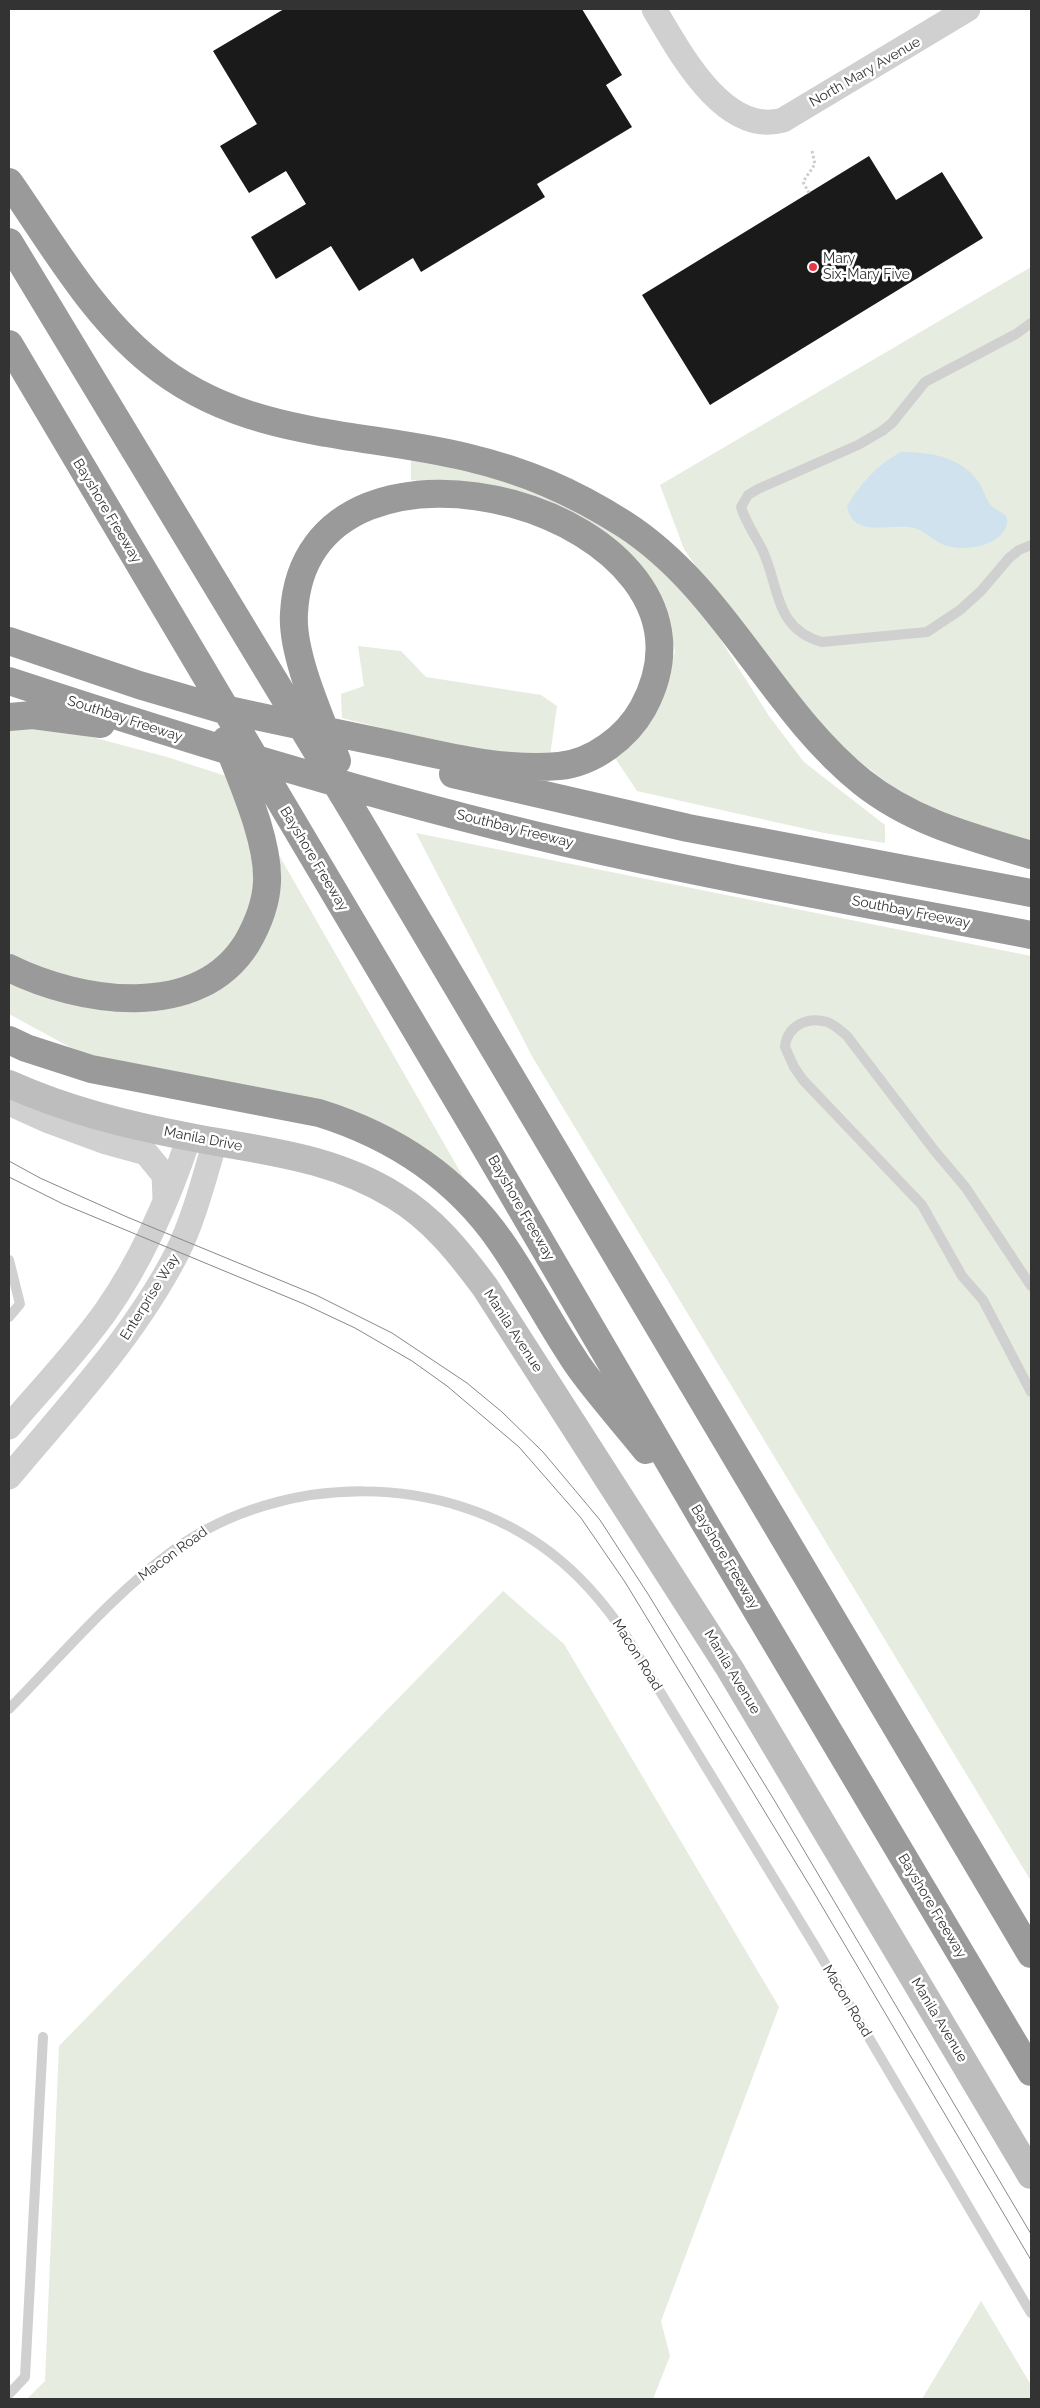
<!DOCTYPE html>
<html>
<head>
<meta charset="utf-8">
<style>
  body { margin:0 }
  #map { position:relative; width:1040px; height:2408px; overflow:hidden; background:#fff; font-family:Raleway,sans-serif }
  canvas { display:block }
  .frame { position:absolute; inset:0; border:10px solid #333; pointer-events:none }
</style>
</head>
<body>
<div id="map">
<canvas width="1040" height="2408"></canvas>
<div class="frame"></div>
</div>
<script>
const g = document.querySelector('canvas').getContext('2d');
g.lineJoin = 'round';
function fill(path, color) {
  g.fillStyle = color;
  g.fill(path, 'evenodd');
}
function stroke(path, color, width, dash) {
  g.strokeStyle = color;
  g.lineWidth = width;
  g.lineCap = dash ? 'butt' : 'round';
  g.setLineDash(dash || []);
  g.stroke(path);
}
function label(font, color, halo, rows, align = 'center') {
  g.font = font + ' Raleway,sans-serif';
  g.lineWidth = 5;
  g.setLineDash([]);
  g.textBaseline = 'middle';
  g.strokeStyle = halo;
  g.fillStyle = color;
  for (const [text, x, y, turn = 0] of rows) {
    g.save();
    g.translate(x, y);
    g.rotate((+turn || 0) * Math.PI / 180);
    g.textAlign = isNaN(turn) ? turn : align;
    if (halo) g.strokeText(text, 0, 0);
    g.fillText(text, 0, 0);
    g.restore();
  }
}
fill(new Path2D(`
  M1031,267V843L941,813L896,790L839,745L715,595L684,549L660,485Z
  M411,457L522,482L626,536L701,609L769,716L804,762L885,825V843L824,833L637,791L615,758L640,734L663,696L675,651L661,600L647,574L618,546L546,504L480,487L411,480Z
  M358,646L401,651L426,677L541,695L557,706L550,756L497,757L342,718L341,694L364,686Z
  M35,722L167,757L229,777L247,818L259,879L247,925L203,975L117,990L9,960V723Z
  M416,833L1031,956V1881L533,1058Z
  M279,855L478,1203L411,1146L86,1056L9,1014V980L188,1003L277,882Z
  M503,1591L564,1644L779,2007L661,2321L670,2356L653,2399H27L45,2381L59,2046Z
  M981,2301L1031,2385V2399H922Z`), '#e6ecdf');
fill(new Path2D(`
  M901,452C932,452 964,457 981,486C984,492 986,498 989,503C994,512 1010,511 1007,524C1001,547 963,552 944,545C934,541 925,531 914,528C891,522 853,540 847,506C861,483 878,464 901,452Z`), '#cfe2ee');
fill(new Path2D(`
  M284,9H582L622,75L606,85L632,127L537,184L545,197L421,272L413,258L359,291L331,246L276,279L251,237L306,204L286,171L249,193L220,146L257,124L213,51Z
  M869,156L896,200L942,172L983,238L710,405L642,295Z`), '#1a1a1a');
stroke(new Path2D(`
  M809,193L803,182L815,164L812,151`), '#cdcdcd', 3, [2.5, 2.5]);
stroke(new Path2D(`
  M1031,323L1016,334L925,382L892,423L882,431L858,445L758,489L748,495L741,507C746,523 755,535 762,549C780,587 774,629 822,642L927,632L960,610L981,591L1009,558L1019,550L1031,545
  M9,1260L20,1304L9,1317
  M1031,1286L966,1188L934,1150L847,1036C841,1031 834,1024 827,1022C807,1016 787,1026 785,1047L794,1067L803,1080L922,1205L962,1276L983,1300L1031,1392
  M9,1709C62,1655 113,1594 175,1549C283,1472 445,1471 551,1553C581,1576 604,1603 625,1634L815,1946L1031,2313
  M9,2394L25,2377L43,2037`), '#d0d0d0', 10);
stroke(new Path2D(`
  M654,9C679,51 724,137 783,120L968,9
  M9,1103L49,1121L106,1142L146,1153L164,1175L165,1199
  M9,1427C41,1389 77,1352 106,1311C143,1258 169,1198 189,1137
  M9,1477C69,1405 134,1337 177,1253C194,1219 204,1178 215,1142`), '#d0d0d0', 25);
stroke(new Path2D(`
  M9,1084C67,1110 127,1125 190,1137C262,1151 331,1156 395,1196C433,1219 459,1252 485,1287L730,1669L1031,2175`), '#bdbdbd', 28);
stroke(new Path2D(`
  M9,182C55,248 96,322 161,370C252,438 361,432 466,457C525,471 572,491 624,524C725,589 770,708 862,782C912,822 971,837 1031,855
  M9,242L356,816L1031,1954
  M9,344L476,1131L706,1525L1031,2072
  M9,641L139,685L231,712
  M9,681C192,741 376,798 563,842C718,878 875,905 1031,935
  M215,707C273,720 331,732 389,744C445,756 501,771 559,766C593,763 627,737 643,708C749,513 306,390 294,613C291,655 322,721 337,761
  M9,717L33,715L101,724
  M453,774L688,828L1031,893
  M9,968C80,1003 198,1022 247,943C258,924 266,904 267,882C269,840 241,780 226,740
  M9,1040L26,1048L91,1069L319,1113C393,1136 456,1177 501,1242C528,1281 550,1324 577,1364C598,1394 623,1421 646,1450`), '#9a9a9a', 28);
stroke(new Path2D(`
  M9,1161L40,1178L127,1217L316,1295L392,1333L467,1383L502,1412L543,1452L600,1520L648,1594L776,1803L1031,2234
  M9,1177L63,1204L304,1304L355,1328L412,1361L447,1386L519,1447L581,1518L625,1582L813,1891L1031,2260`), '#888', 1);
for (const [x, y, r, color] of [
  [813,267,5,"#e63946"]
]) {
  const dot = new Path2D();
  dot.arc(x, y, r, 0, 2 * Math.PI);
  g.fillStyle = color;
  g.fill(dot);
  stroke(dot, '#fff', 2);
}
label('14px', '#333', '#fff', [
  ["North Mary Avenue",865,72,-30],
  ["Bayshore Freeway",107,511,59],
  ["Southbay Freeway",125,719,18],
  ["Southbay Freeway",515,829,14],
  ["Bayshore Freeway",314,859,59],
  ["Southbay Freeway",911,912,11],
  ["Manila Drive",203,1139,11],
  ["Bayshore Freeway",521,1208,60],
  ["Enterprise Way",150,1297,-58],
  ["Manila Avenue",513,1331,57],
  ["Macon Road",173,1554,-36],
  ["Bayshore Freeway",725,1557,59],
  ["Macon Road",637,1655,58],
  ["Manila Avenue",732,1672,59],
  ["Bayshore Freeway",932,1906,59],
  ["Macon Road",847,2001,59],
  ["Manila Avenue",939,2020,59]
]);
label('14px', '#333', '#fff', [
  ["Mary",823,259],
  ["Six-Mary Five",823,275]
], 'left');
</script>
</body>
</html>
